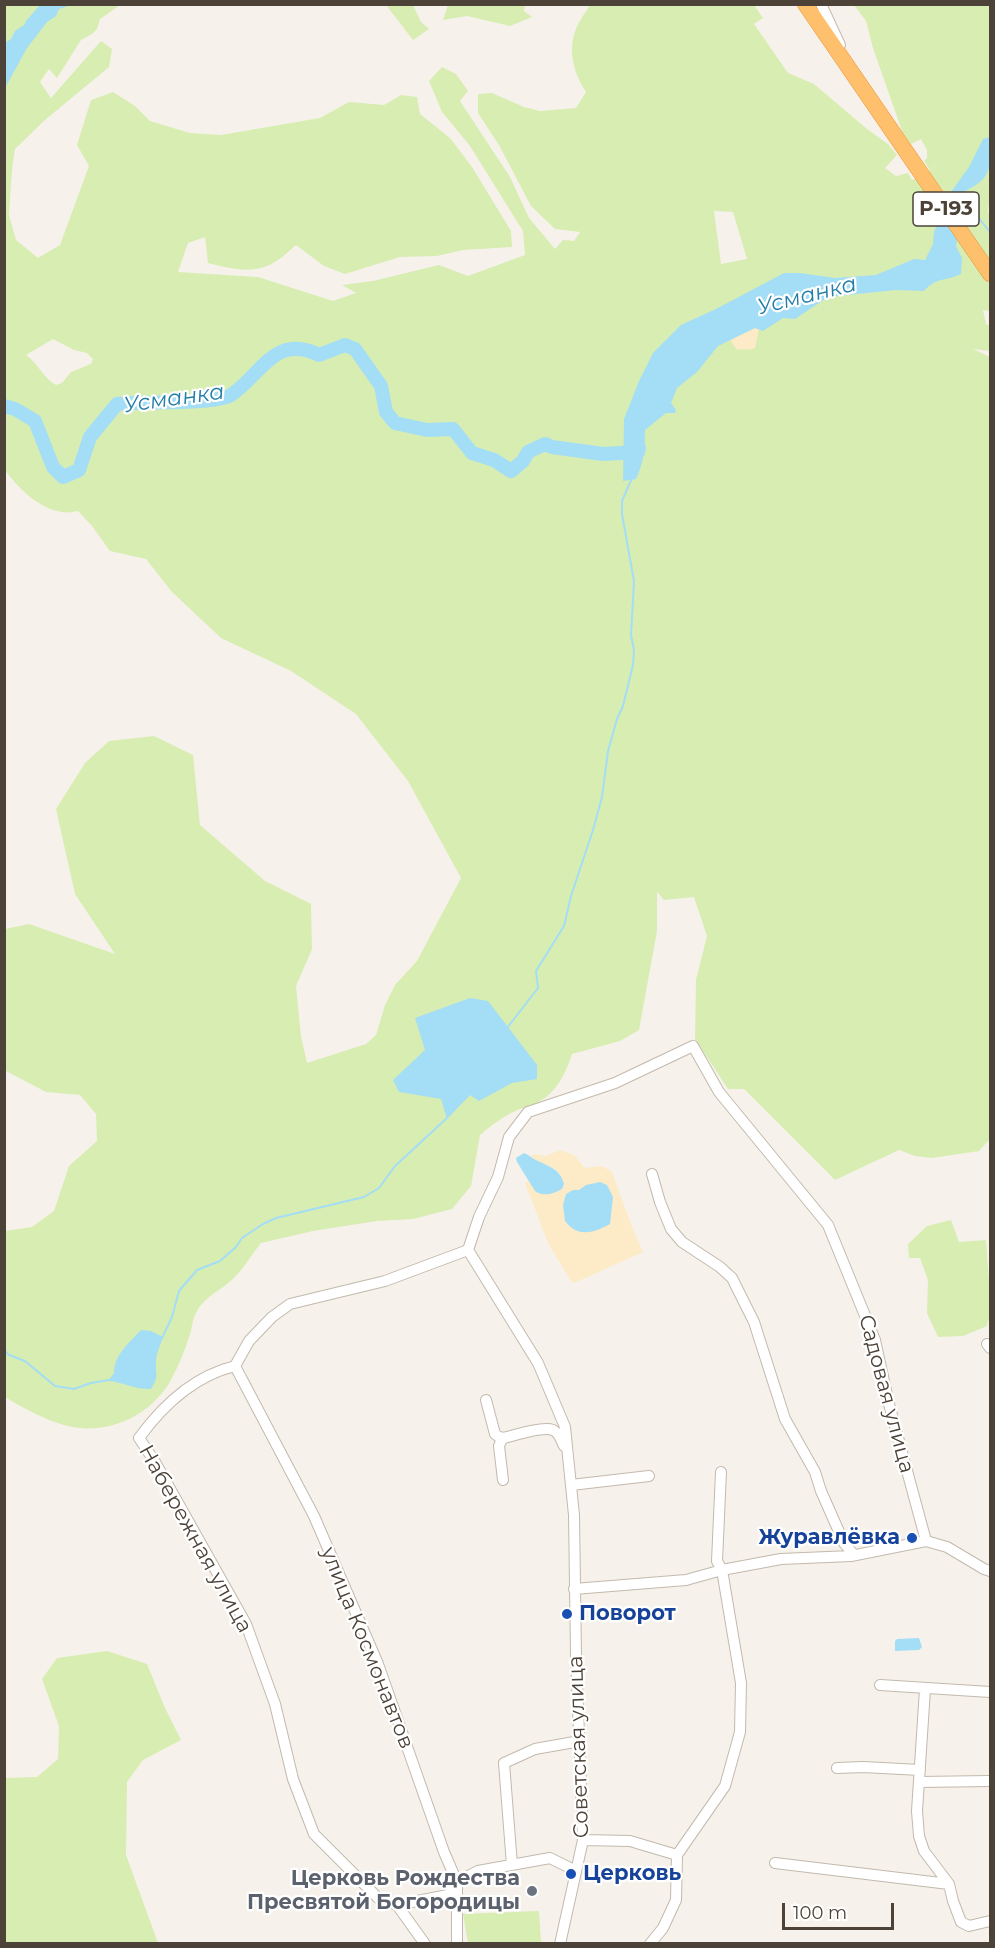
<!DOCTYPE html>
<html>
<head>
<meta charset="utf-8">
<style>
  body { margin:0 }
  #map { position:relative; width:995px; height:1948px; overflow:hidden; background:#f6f2eb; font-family:Montserrat,sans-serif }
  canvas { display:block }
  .frame { position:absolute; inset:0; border:6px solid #4c4238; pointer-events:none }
  .scale { position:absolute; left:782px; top:1903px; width:112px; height:27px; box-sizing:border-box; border:3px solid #4c4238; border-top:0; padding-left:8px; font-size:18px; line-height:21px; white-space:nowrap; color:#4c4238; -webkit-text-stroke:4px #fff; paint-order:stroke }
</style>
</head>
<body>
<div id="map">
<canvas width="995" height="1948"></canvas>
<div class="frame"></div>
<div class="scale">100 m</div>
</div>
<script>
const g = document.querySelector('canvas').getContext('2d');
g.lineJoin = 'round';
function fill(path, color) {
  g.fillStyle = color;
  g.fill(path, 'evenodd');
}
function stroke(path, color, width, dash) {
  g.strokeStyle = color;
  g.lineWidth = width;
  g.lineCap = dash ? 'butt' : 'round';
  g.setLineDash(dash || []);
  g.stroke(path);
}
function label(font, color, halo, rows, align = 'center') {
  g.font = font + ' Montserrat,sans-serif';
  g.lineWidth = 4.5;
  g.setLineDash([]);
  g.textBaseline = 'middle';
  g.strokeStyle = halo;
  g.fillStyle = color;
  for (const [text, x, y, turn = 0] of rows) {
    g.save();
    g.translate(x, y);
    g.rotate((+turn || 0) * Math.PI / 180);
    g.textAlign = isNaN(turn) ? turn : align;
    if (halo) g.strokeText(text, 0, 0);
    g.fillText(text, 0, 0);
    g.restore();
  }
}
fill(new Path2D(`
  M5,5H120L100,19L97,29L92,34L81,40L57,78L49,69L40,82L51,98L101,41L112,49L109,67L45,120L15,149L12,169L9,215L16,240L38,258L60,245L89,166L77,145L91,100L113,92L135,106L150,121L190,133L221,135L320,118L349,102L384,105L401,95L417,97L420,114L450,138L472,167L511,231L512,247L463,250L437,256L400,257L345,274L324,266L296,245C289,251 281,259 273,263C253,275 229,268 208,263L205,237L188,243L178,272L258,277L333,301L356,293L342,285L373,281L439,265L468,276L525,255L523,231L470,146L442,112L429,81L442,67L456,74L468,91L460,101L510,177L529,218L555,249L563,240L574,241L580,232L555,229L531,206L499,145L478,113V94L492,93L524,107L540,111L576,108L586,92C572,71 566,44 580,21C583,15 587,10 590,5H754L763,18L754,24L788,73L814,84L867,129L888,144L897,155L885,168L896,176L908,173L912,180C925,177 931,172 937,161L930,171L924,161L927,158V150L921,139L911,144L902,131L873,48L866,21L854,5H990V197L988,211L990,218V311L983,310L986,324L990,326V351L973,349L990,357V1139L979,1151L932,1158L915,1156L899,1150L835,1180L744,1089H728L695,1039L696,980L707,936L694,897L664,900L657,892V931L639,1030L620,1041L572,1054C565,1076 555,1095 533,1105C527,1107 521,1108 515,1111C503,1117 490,1126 480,1135L471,1186L452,1209L413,1219L377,1221L313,1231L261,1243C252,1254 245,1266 236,1276C224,1289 204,1296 196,1313C193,1318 192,1325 191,1331C186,1347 180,1363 172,1378C153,1415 108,1436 67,1426C46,1420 24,1409 5,1397V1231L32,1227L54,1211L69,1166L97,1141L96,1114L80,1095L46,1092L4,1070L5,929L29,924L115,954L75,894L56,809L85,763L109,741L154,736L193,755L200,825L265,881L311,904L312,949L296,986L301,1036L307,1063L366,1044L376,1035L385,1005L395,985L417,961L461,878L408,781L356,714L291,671L221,638L172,592L146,559L110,551L92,526L78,511C49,519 20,491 5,470ZM714,211L733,212L747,259L721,264ZM53,339L74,350L87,353L93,359L91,364L71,372L62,383L56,385C44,379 38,363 26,355Z
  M386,5H413L421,22L429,29L413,40Z
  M448,5H525L524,11L532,17L510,26L467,16L443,20Z
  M951,1220L959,1242L986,1240L990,1293V1314L987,1326L963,1336L938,1337L927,1313L928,1280L920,1258H909L908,1244L927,1226Z
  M107,1651L147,1664L165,1708L181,1740L143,1760L127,1782L126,1855L158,1943H5V1778L37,1777L58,1759L59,1726L42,1679L57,1658Z
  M539,1911L541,1943H468L463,1914Z`), '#d8edb1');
fill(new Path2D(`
  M755,328L759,329L755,348C748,351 744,348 737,350L730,340Z
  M560,1150L574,1155L585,1168L602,1166L612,1172L634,1232L643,1252L574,1283L571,1281L548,1243L525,1183L529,1181L531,1185L549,1194L559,1191L564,1186C558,1161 546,1169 530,1156L534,1154L546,1156Z`), '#fcebc6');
fill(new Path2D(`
  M40,5H71L59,9L56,16L47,22L27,48L5,88V43L11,39L15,31L24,25L26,21Z
  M990,137C990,165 994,178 965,191L956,246L962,258L961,274C944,282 938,276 924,291L896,290L828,297L795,319L783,318L763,331L755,328L718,346L697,372L677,388L671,403L676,410L675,413H666L645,430C645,449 644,462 636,479L623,481L624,419L639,381L653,353L681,325L718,308L784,273H800L835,278L876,275L914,259L925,260L933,244L934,232L951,192L969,167L983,139Z
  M470,998L488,1001L537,1065V1079L512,1083L479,1101L470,1095L447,1119L441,1099L399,1092L393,1080L425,1050L415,1018Z
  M524,1153C529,1155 533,1159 538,1161C550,1167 560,1169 564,1184L562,1189C554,1194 543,1197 535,1191L517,1162L516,1158Z
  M600,1182L607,1185L613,1197L610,1224C593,1233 578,1238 565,1221L563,1205L566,1194L573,1190H579L586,1185Z
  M141,1330L151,1331L163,1337C161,1344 156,1353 156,1361C155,1375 160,1375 151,1389C136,1390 123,1382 108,1381L114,1373C114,1355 129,1343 141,1330Z
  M919,1638L922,1647L919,1650L895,1651V1641L897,1639Z`), '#a4ddf6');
stroke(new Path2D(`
  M962,197L990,232
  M507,1028L538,988L536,971L564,926L571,896L593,830L602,797L608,751L617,719L623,706L633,665L634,650L631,635L634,581L622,514V501L632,478
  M162,1338L172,1317L179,1291L197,1270L220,1261L236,1247L242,1238L263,1224L276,1218L364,1197L379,1188L395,1166L447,1118
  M4,1350L9,1355L25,1361L55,1386L74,1389L91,1383L109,1380`), '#a4ddf6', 2);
stroke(new Path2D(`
  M4,406L15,409L35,421L53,467L63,477L79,470L90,437L117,404C141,401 214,405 231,395C261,375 275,333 319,355L345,345L355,349L381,386L386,412L395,423L427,430L453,429L472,453L494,460L511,471L523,461L528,452L545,444L552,447L603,454L638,452L639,448`), '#a4ddf6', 14);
const minor = new Path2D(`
  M821,4L840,45
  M652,1174L660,1202L671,1229L682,1242L720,1267L732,1278L754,1322L785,1419L815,1472L821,1491L844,1543L854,1555
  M468,1250L479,1217L498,1177L509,1137L528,1112L615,1083L693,1046L719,1092L828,1225L875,1340L889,1404L926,1541
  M468,1250L538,1363L565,1427L574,1515L576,1655L583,1840L560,1944
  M987,1344L990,1348
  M235,1366C194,1376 163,1405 139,1438L155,1462L246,1624L275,1704L293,1779L314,1834L378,1898L397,1905L425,1944
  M235,1366L314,1516L378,1664L444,1852L457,1882V1944
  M235,1366L249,1341L272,1317L290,1304L385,1281L468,1250
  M486,1400L495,1434L499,1437L504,1438C515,1435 543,1426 553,1430C560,1433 561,1441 564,1446
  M503,1480L499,1446L501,1441L504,1438
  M571,1485L649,1476
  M574,1589L686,1580L722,1570L781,1559L851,1556L926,1541L947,1547L984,1569L990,1571
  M880,1685L990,1692
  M925,1689L917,1811L919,1836L924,1851L949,1884L953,1901L961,1922L969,1926L990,1921
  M837,1768L863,1767L920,1770
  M919,1782L990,1781
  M583,1840L630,1841L677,1855L725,1786L740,1732L741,1683L722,1570L717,1561L721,1472
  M775,1863L949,1884
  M512,1865L504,1763L535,1749L580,1741
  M397,1905L448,1895L457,1882L478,1871L550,1858L576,1871
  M650,1944L663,1928L676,1900L677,1855`);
const highway = new Path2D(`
  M805,4L990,274`);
stroke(minor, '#c3b9ac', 12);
stroke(highway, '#ea9332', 16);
stroke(minor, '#fff', 10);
stroke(highway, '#ffc06e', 15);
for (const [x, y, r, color] of [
  [912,1538,6,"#1a4fb4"],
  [567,1614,6,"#1a4fb4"],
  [571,1874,6,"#1a4fb4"],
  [532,1891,6,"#6b7280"]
]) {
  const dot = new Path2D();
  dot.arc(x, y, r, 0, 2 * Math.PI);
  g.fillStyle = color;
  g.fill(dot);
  stroke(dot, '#fff', 2);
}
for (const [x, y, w] of [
  [946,209,66]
]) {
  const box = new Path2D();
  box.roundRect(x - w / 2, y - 17, w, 34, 4.5);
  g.fillStyle = '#fff';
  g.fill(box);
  stroke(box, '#4c4238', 1.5);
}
label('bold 20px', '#4c4238', null, [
  ["Р-193",946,209]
]);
label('21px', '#4c4238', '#fff', [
  ["Садовая улица",886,1394,75],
  ["Набережная улица",195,1539,61],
  ["улица Космонавтов",367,1648,68],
  ["Советская улица",579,1747,-92]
]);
label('bold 21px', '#164399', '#fff', [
  ["Журавлёвка",900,1538,"right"],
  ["Поворот",579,1614],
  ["Церковь",583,1874]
], 'left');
label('bold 21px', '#5b616d', '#fff', [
  ["Церковь Рождества",520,1879],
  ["Пресвятой Богородицы",520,1903]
], 'right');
label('italic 22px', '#237da7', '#fff', [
  ["Усманка",807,296,-14],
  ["Усманка",174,399,-8]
]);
</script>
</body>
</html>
